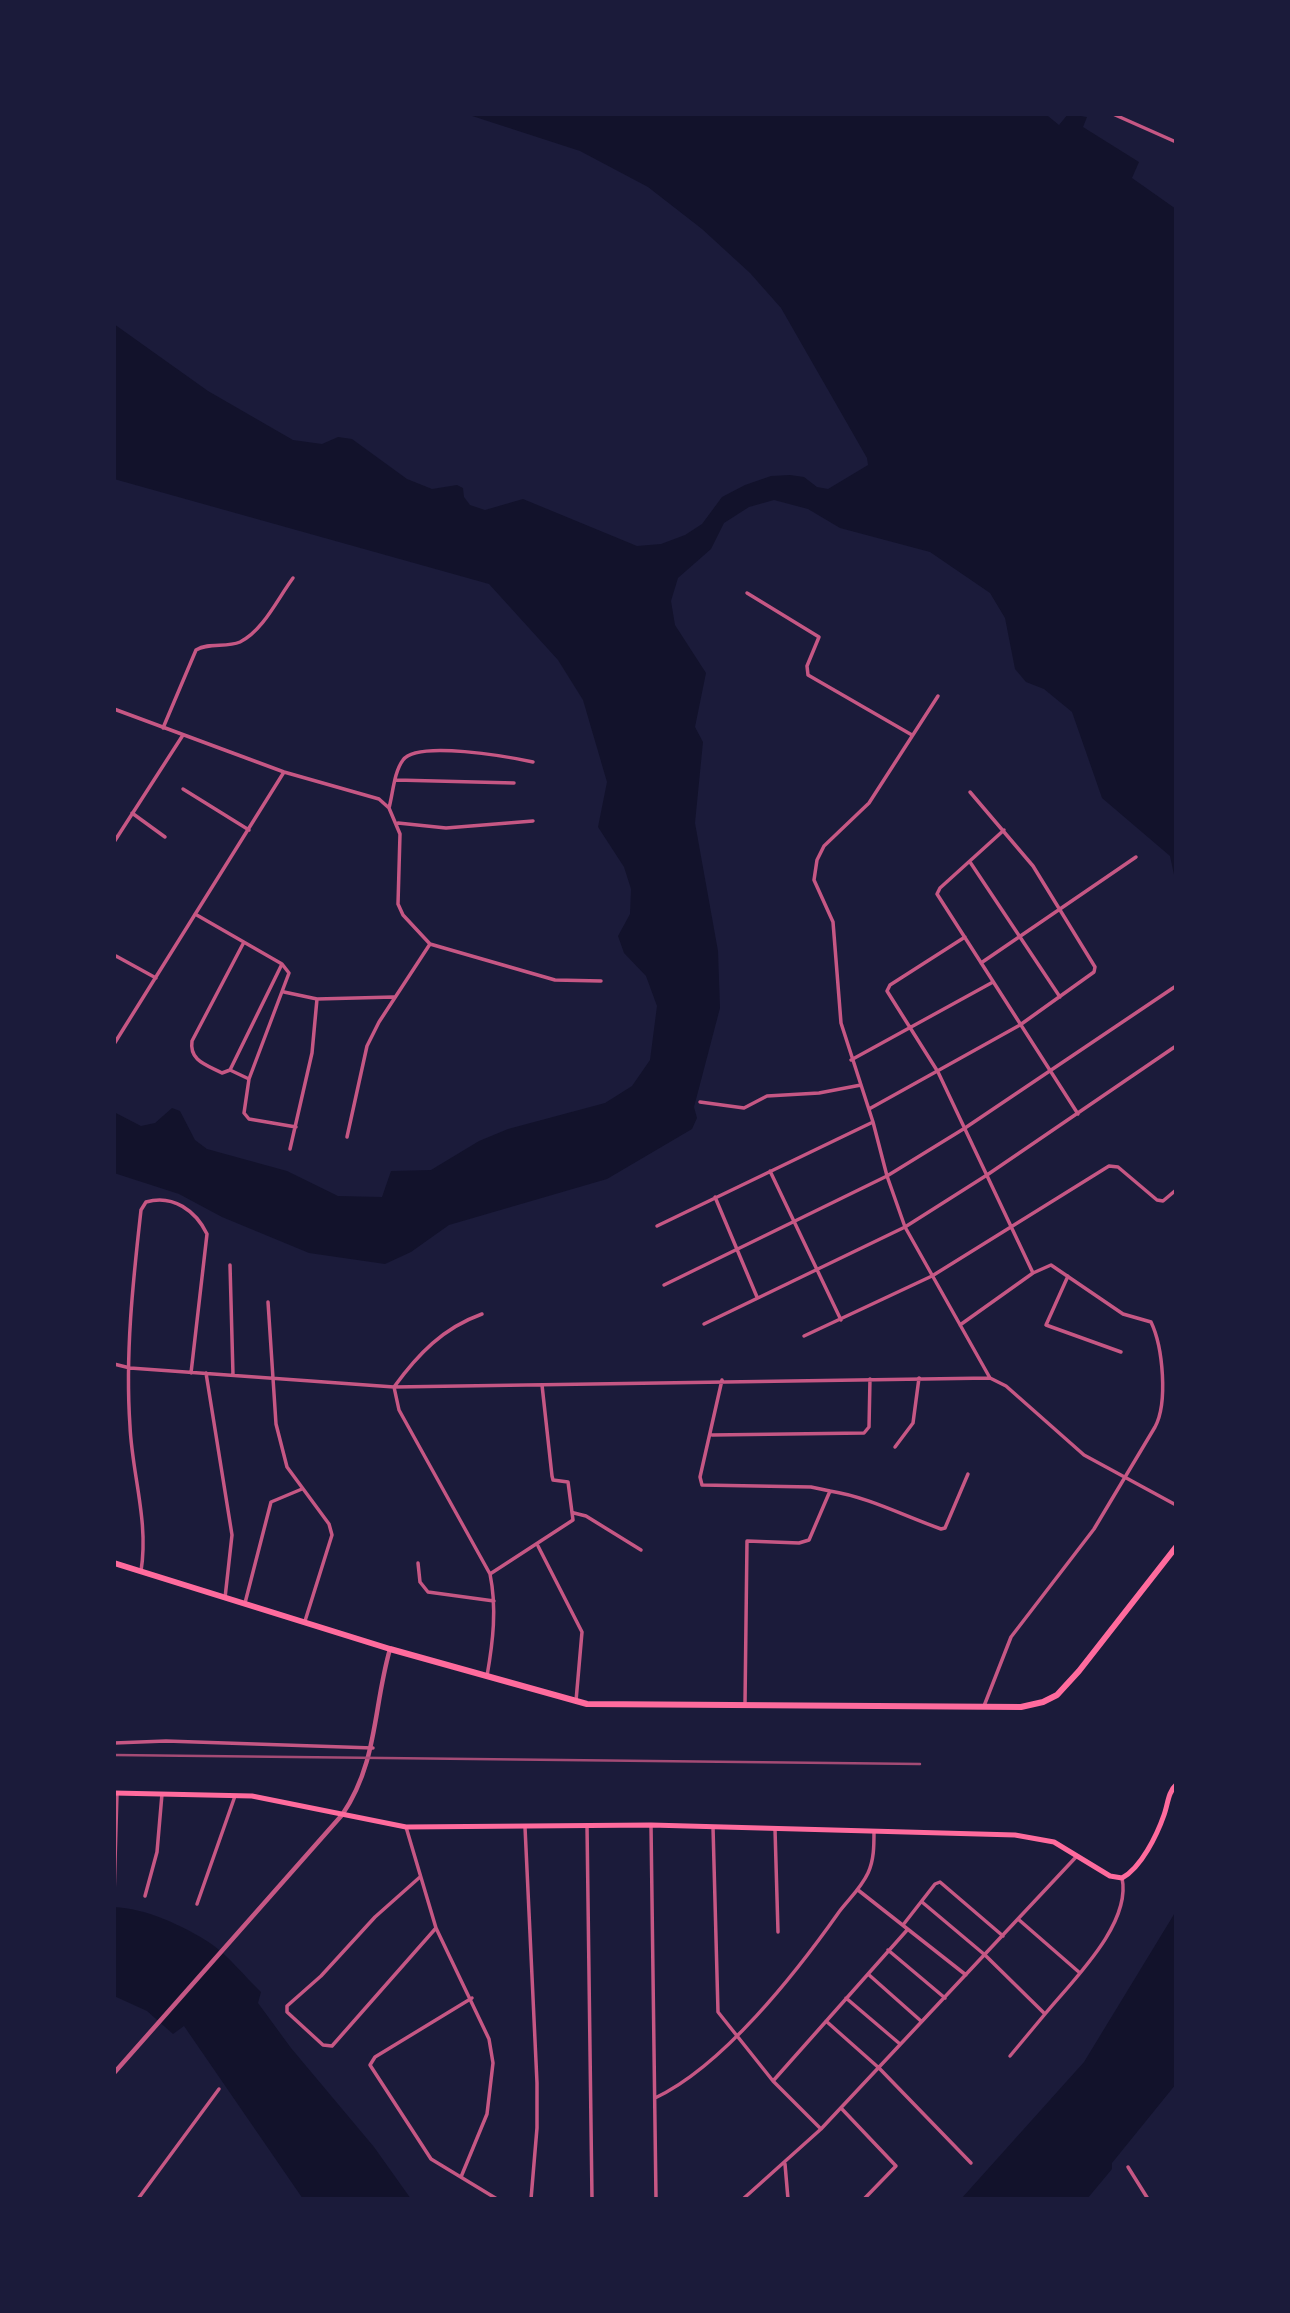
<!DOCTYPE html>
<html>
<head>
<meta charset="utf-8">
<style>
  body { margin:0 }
  #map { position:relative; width:1290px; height:2313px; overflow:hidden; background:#1b1b3a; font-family:Montserrat,sans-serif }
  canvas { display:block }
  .frame { position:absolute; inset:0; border:116px solid #1b1b3a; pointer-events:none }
</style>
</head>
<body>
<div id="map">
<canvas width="1290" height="2313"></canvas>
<div class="frame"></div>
</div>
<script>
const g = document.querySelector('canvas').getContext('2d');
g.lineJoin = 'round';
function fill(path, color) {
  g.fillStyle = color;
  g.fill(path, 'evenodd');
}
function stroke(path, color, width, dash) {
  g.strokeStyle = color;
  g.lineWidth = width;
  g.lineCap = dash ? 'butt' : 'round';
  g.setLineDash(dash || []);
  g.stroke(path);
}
fill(new Path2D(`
  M466,114H1049L1048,116L1059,125L1068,114L1087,117L1083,127L1139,162L1132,178L1176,209V884L1170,856L1102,798L1072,712L1044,689L1026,682L1015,669L1005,618L990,593L930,552L840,528L808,509L774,500L749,507L724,523L711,549L678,578L671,601L675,625L706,673L695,727L703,742L695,823L718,951L720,1008L694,1107L697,1118L692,1129L607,1179L449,1225L411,1252L385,1264L309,1253L222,1217L179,1194L114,1173V1112L141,1126L155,1123L172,1108L180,1111L195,1140L207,1149L287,1171L338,1196L382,1197L391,1171L431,1170L479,1141L508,1129L605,1103L632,1086L650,1060L657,1006L646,976L624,953L618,936L630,914L631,889L624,867L598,827L607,782L583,700L558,660L489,584L114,479V324L208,391L293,440L322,444L338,437L352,439L407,479L432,489L457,485L463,488L464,497L470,505L485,510L523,499L637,546L661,544L685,535L702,524L722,497L745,485L771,476L790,475L804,477L817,487L828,489L868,465L867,458L781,308L750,273L702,229L648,187L580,151Z
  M114,1907C145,1908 184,1926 210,1943C228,1955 245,1977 261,1992L258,2003L291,2048L374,2147L411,2199H303L184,2026L173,2034L147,2011L114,1996Z
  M1176,1911V2084L1112,2163V2169L1087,2199H961L1084,2062Z`), '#12122b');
stroke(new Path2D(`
  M1113,114L1176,142
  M747,593L819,637L807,666L808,675L912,735
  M938,696L869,803L824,846L817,860L814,880L833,922L841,1023L873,1122L887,1176L905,1227L990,1378
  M114,709L284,772L379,799L389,808L400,834L398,904L403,915L430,944L555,980L601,981
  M163,728L196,650C209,642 226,648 240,642C263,631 278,598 293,578
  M396,780L514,783
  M183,789L249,830
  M389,808C393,793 394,772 403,760C417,740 510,757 533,762
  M132,813L165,837
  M398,823L446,828L533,821
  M1004,830L940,888L937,894L1078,1114
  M114,842L183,735
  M970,862L1060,997
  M195,914L282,964L289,973L249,1079L244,1113L249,1119L296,1127
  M965,937L890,985L887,991L938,1072L1033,1273
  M244,942L192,1041C189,1061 207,1065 222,1073L230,1070L282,964
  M114,958L116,956L156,978
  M981,963L1136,857
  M284,992L317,999L394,997
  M114,1044L284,772
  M851,1060L993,982
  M230,1070L249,1079
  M700,1102L744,1108L767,1096L819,1093L861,1085
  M869,1109L1020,1025L1094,972L1095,967L1033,866L970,792
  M347,1137L367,1046L379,1022L430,944
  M290,1149L312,1053L317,999
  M770,1171L841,1320
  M715,1197L757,1297
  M657,1226L873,1122
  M230,1265L233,1375
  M1068,1276L1046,1325L1121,1352
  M664,1285L887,1176L965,1128L1176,986
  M268,1302L276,1424L287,1467L329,1524L332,1535L305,1621
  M482,1314C443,1328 418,1354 394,1387L399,1410L490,1574C497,1608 493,1642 487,1676
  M704,1324L905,1227L987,1175L1176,1046
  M960,1325L1033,1273L1051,1265L1123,1314L1151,1322C1163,1347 1168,1403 1155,1427L1094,1529L1011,1637L984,1706
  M804,1336L932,1276L1109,1166L1118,1167L1157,1200L1163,1201L1176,1190
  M114,1364L130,1368L394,1387L990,1378L1006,1386L1084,1455L1176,1505
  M206,1373L232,1535L225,1598
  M722,1380L700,1477L702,1485L811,1487L830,1491L809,1540L799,1543L747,1541L745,1704
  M712,1435L864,1433L869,1427L870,1379
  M895,1447L913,1423L919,1378
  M830,1491C868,1497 904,1516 941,1529L945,1528L968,1474
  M574,1513L586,1516L641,1550
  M538,1546L582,1632L576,1701
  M418,1563L420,1582L428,1592L494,1601
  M141,1571C149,1522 132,1474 130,1426C125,1355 133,1281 141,1210L146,1202C173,1194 196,1211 207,1234L191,1373
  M490,1574L573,1520L568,1482L553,1480L552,1476L542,1385
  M245,1603L271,1502L302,1489
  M114,1743L166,1741L373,1748
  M587,1825L592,2199
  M651,1825L656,2199
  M406,1827L436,1928L489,2039L493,2063L487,2114L461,2177
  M525,1827L537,2083V2128L531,2199
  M713,1827L718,2012L773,2081L821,2129
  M775,1829L778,1932
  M420,1877L375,1917L321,1976L287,2006V2012L323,2045L332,2046L436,1928
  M858,1890L966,1975
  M114,1896L117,1793
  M145,1896L157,1852L162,1794
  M922,1902L985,1955L1045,2014C1072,1981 1132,1924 1122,1878
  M197,1904L235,1796
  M1018,1919L1080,1973
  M903,1925L935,1884L940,1882L1003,1936
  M888,1950L945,1998
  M868,1974L921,2021
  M472,1998L375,2057L370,2065L431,2159L497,2199
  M846,1998L900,2044
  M826,2021L879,2068L971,2163
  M1010,2056L1045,2014
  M773,2081L908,1929
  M655,2098C723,2066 796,1973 839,1912C849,1899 861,1888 868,1873C874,1860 874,1846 874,1831
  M841,2108L896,2166L864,2199
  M785,2164L788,2199
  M1128,2167L1148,2199
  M138,2199L219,2089
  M215,2199H217
  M743,2199L821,2129L1076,1857`), '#c65784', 3.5);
stroke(new Path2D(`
  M114,2073L342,1815C378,1762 373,1708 390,1649`), '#c65784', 4.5);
stroke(new Path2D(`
  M114,1793L252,1796L406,1827L651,1825L1015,1835L1054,1842L1110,1876L1122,1878C1141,1868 1157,1835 1164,1815C1168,1804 1168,1792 1176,1785`), '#ff6b9d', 5);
stroke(new Path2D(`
  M114,1563L390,1649L587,1704L1021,1707L1043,1702L1057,1695L1079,1671L1176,1547`), '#ff6b9d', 6);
stroke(new Path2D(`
  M114,1755L920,1764`), '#a44b75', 2.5);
</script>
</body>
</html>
